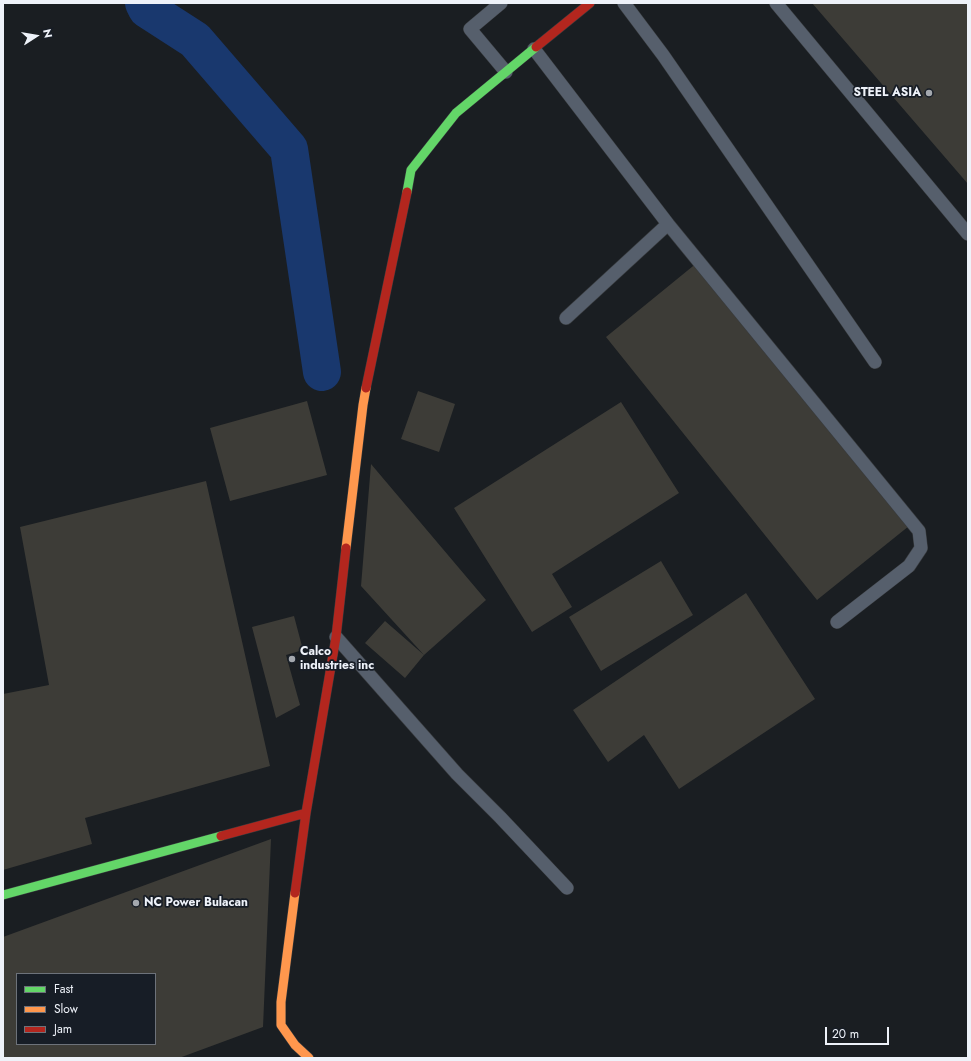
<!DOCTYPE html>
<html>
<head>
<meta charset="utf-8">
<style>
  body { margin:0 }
  #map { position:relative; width:971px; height:1061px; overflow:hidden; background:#1a1e22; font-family:Jost,sans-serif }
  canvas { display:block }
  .frame { position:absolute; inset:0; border:4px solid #eef2f9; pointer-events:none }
  .legend { position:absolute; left:16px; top:973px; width:140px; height:72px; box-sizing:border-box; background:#171d26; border:1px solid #6d727a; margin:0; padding:5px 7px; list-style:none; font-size:12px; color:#eef2f9 }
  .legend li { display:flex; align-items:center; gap:8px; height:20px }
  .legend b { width:20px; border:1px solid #6d727a }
  .north { position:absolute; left:16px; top:16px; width:40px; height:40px; -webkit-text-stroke:3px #171d26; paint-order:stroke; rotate:78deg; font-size:11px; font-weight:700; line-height:16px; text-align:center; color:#eef2f9 }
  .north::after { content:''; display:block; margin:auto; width:14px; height:18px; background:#eef2f9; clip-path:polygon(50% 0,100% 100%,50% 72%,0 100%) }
  .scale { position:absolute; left:825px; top:1027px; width:64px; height:18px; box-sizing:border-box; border:2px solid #eef2f9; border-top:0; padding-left:5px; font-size:12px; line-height:14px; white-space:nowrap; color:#eef2f9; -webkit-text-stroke:3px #171d26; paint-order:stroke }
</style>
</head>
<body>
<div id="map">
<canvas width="971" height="1061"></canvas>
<div class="frame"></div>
<ul class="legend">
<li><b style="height:5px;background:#63d668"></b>Fast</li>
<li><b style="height:5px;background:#ff974d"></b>Slow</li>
<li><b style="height:5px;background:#b3261e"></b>Jam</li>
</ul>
<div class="north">N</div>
<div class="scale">20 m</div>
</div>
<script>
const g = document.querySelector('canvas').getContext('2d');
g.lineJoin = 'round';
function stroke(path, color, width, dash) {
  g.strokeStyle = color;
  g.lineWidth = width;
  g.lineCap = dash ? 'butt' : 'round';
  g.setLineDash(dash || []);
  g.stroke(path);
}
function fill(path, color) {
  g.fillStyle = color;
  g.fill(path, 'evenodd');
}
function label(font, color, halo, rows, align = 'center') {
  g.font = font + ' Jost,sans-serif';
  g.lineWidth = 3.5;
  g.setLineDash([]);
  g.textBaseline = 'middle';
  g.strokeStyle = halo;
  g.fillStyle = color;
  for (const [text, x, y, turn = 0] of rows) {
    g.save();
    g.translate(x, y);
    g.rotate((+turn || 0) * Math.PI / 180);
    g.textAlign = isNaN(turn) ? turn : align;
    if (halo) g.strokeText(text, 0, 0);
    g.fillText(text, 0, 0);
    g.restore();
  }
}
stroke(new Path2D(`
  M144,3L147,9L195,40L289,149L322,372`), '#19386e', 38);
fill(new Path2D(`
  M812,3H968V184Z
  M698,262L909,526L817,600L606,337Z
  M418,391L455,404L439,452L401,439Z
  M307,401L327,475L230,501L210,428Z
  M621,402L679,493L552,574L572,607L532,632L454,508Z
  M371,464L486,600L424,655L405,678L365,643L385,621L424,655L361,586Z
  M206,481L270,766L85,818L92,844L3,870V694L49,685L20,527Z
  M661,561L693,615L601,671L569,617Z
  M746,593L815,699L679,789L644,735L608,762L573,710Z
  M294,616L303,650L286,655L300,705L276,718L252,627Z
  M271,839L263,1027L179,1058H3V937ZM17,974H155V1044H17Z`), '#3d3c37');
const lane = new Path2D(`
  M501,3L470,29L506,72
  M624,3L663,55L875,362
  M776,3L968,234
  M534,49L668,224L919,531L921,548L909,566L837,622
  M566,318L668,224
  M336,637L457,774L500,817L567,888`);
const fast = new Path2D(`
  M407,192L411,170L456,113L536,47
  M3,895L221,836`);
const slow = new Path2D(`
  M346,548L363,405L366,388
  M295,893L281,1002V1025L295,1045L309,1058`);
const jam = new Path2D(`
  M536,47L590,3
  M366,388L407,192
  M221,836L306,813
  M295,893L306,813L336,637L346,548`);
stroke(lane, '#393c3f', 14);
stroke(fast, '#393c3f', 10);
stroke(slow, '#393c3f', 10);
stroke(jam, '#393c3f', 10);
stroke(lane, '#565f6c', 13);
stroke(fast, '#63d668', 9);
stroke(slow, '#ff974d', 9);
stroke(jam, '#b3261e', 9);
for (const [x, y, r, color] of [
  [929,93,4,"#a4a8ae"],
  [292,659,4,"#a4a8ae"],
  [136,903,4,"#a4a8ae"]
]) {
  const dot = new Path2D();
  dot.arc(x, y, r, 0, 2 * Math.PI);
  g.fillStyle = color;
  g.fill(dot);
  stroke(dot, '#171d26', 1.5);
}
label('bold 12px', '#eef2f9', '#171d26', [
  ["STEEL ASIA",921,93,"right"],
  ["Calco",300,652],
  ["industries inc",300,666],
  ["NC Power Bulacan",144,903]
], 'left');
</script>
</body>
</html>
